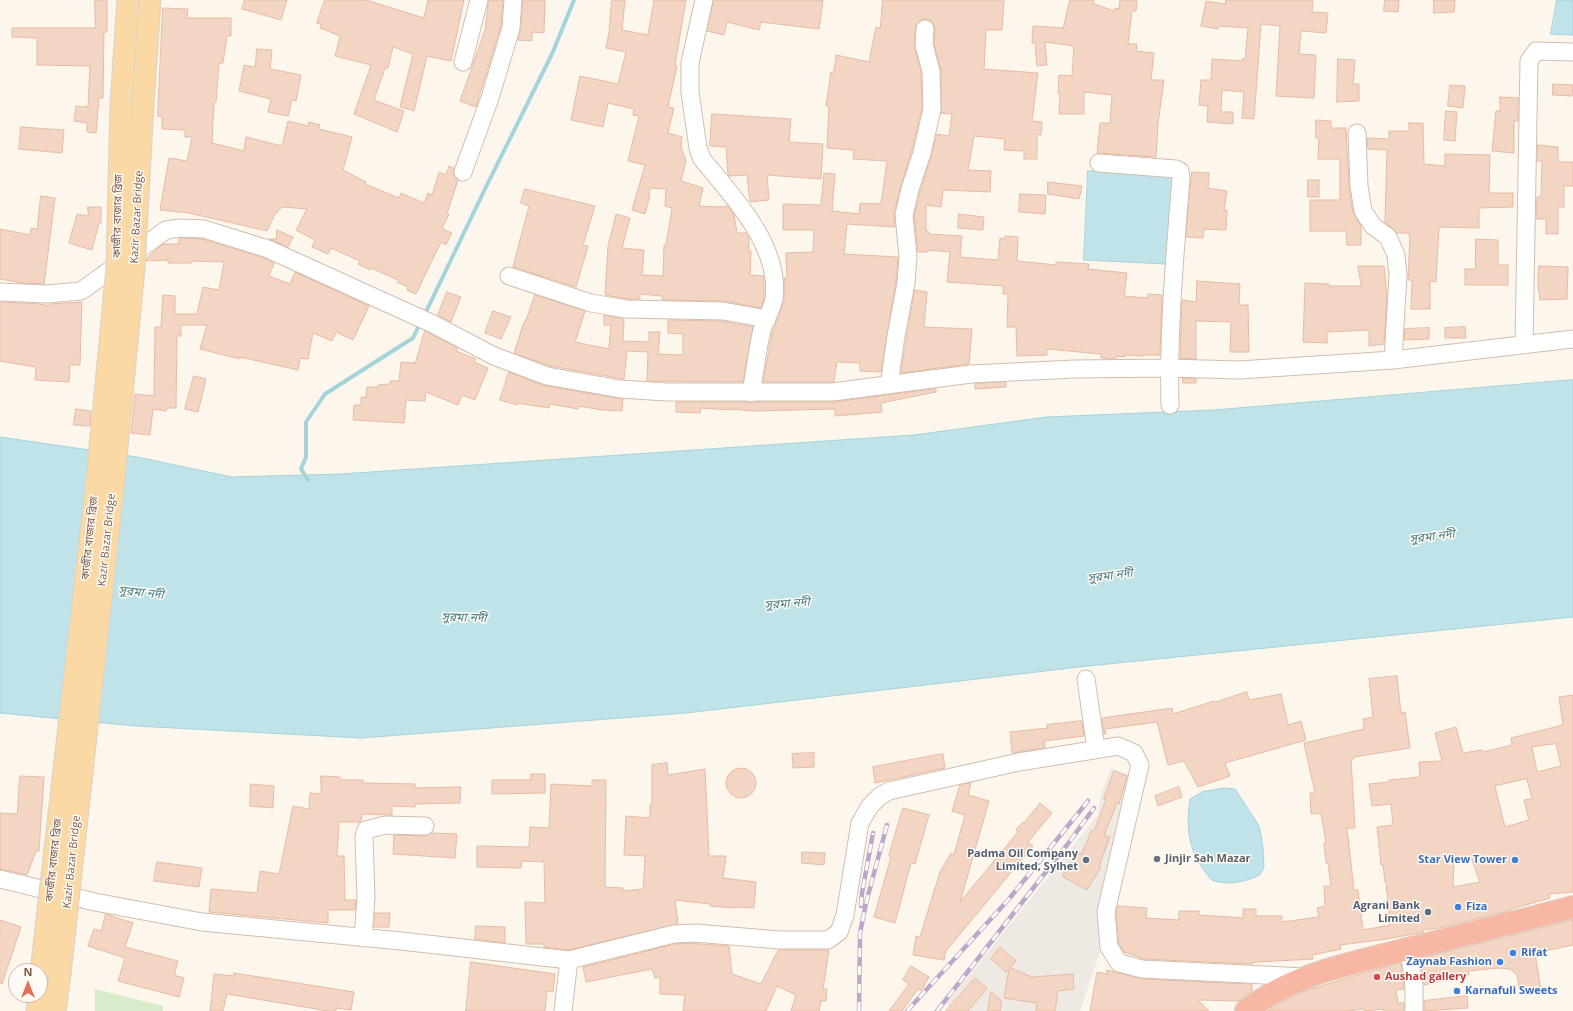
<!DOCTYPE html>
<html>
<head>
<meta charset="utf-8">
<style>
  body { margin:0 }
  #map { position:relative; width:1573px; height:1011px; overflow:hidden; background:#fdf6ec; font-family:"Open Sans",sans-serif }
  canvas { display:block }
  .north { position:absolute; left:8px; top:963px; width:40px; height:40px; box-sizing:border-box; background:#fffaf3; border:1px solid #cabbb1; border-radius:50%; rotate:0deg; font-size:11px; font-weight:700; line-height:16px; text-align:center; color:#7a5c4d }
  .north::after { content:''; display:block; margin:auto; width:14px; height:18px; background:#e76f51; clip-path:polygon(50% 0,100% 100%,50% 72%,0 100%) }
</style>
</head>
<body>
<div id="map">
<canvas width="1573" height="1011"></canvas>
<div class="north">N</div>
</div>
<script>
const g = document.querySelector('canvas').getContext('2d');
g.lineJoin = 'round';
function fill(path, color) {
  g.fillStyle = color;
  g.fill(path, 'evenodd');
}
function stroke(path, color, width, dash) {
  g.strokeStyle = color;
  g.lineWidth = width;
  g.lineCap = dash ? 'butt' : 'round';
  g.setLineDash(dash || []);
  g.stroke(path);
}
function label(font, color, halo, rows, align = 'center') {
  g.font = font + ' "Open Sans","Noto Sans Bengali",sans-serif';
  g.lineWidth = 3;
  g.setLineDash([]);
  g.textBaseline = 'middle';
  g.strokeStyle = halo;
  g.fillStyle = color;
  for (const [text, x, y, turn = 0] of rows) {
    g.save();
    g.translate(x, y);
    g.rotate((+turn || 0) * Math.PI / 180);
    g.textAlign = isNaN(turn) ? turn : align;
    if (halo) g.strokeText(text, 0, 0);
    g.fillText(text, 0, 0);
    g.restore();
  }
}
fill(new Path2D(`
  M1111,768L1130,775L1100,905V952L1080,1011H953L946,1004L1097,816L1102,791Z`), '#efe9e4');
fill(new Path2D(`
  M95,989L163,1006V1011H95Z`), '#d8ecc9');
const water = new Path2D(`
  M1557,0H1573V35L1551,34Z
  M1088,171L1179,174L1166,264L1084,260Z
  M1573,380V617L1088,666L686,713L361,738L136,726L0,713V437L137,457L232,477L341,474L914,435L1047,417L1214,410Z
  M1224,788L1235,789L1258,824L1260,830L1263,847L1264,867L1260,875C1245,882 1228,886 1212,880C1209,878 1206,873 1204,870C1188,850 1186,824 1190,799L1202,792Z`);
fill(water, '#bfe3e8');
stroke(water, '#a5d3da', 1);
stroke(new Path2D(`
  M424,316L484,191L552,54L574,0
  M308,480L301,469L306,457V422L325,394L413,338L420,323`), '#a5d3da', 4);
const building = new Path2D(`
  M95,0H107V32H104L103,98H99L96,133L87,132V123L74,121L76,106L88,107L90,66L37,65V38L12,37V28H95Z
  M245,0H287L281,20L242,9Z
  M325,0H366L424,18L428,0H464L451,61L427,56L414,111L400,107L413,54L393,47L388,68H385L374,100L404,111L397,132L354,114L371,65L335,56L340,36L320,28L321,24L317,23Z
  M489,0H503L501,26L476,107L460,101L485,30Z
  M523,0H545L544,33L532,32V41L518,40L521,29Z
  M612,0H625L622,30L648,35L654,0H686L675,65L677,66L668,107L674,108L668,133L682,137L681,147L686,161L681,181L703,188L699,206L721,207L728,206L734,215L737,233H746L749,238V251H751L750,275L763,276L764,280V298L761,308L723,301L662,300V296L640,294V299H627L605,295L608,246L616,214L630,218L622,248L644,250L642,275L663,276L664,245H666L672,208L665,206L666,189L650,188L649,199L645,214L632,210L645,165L628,161L639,116L633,115L634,109L608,103L603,127L571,120L580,76L618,84L626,52L606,48L609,32Z
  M714,0H823L819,29L761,22L759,30L727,22L724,35L707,31Z
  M883,0H1004L1002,30H986L984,69L1038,73L1032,121L1042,122L1041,135L1037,134V159H1024V151L1004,150L1005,139L974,136L968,170L991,171L990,192L943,190L941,207L926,205V231L929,232V234L962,236L960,257L998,260L1000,238L1005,239V236L1018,237L1017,261L1056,265V262L1089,264L1088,269L1127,273L1124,296L1148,298V294L1162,295L1160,355H1143V356L1125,355V357L1116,356V359L1101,358V354L1047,349V355L1017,356L1016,327H1007L1008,294H1003V286L947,282L950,252L928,250V252H918L914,216L920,192L931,156L937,134L949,136L952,114L941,113V71L934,44L935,29L934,24L931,21L925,19L920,20L916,24L914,44L921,72L922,108L912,150L901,186L894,213L895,227L847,224L844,254L898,257L896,282L881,372L860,371V363L837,362L834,382H763L772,333L784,301V278H787L786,253L813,252L814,230H783V204L821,205L824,173L835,174L832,211L859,214L860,203L881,204L887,161L853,159L854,150L827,148L829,106H826L831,72H834L836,55L869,62L876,27L880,28Z
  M1070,0H1094V4L1114,11L1115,8L1119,9L1120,0H1137L1136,11H1132L1128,44H1137L1136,51L1154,53L1151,80H1164L1158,123L1156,157L1097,153L1100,123H1110L1112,95L1084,92V114H1059L1060,94H1058L1059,75L1072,76L1074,46L1045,42L1047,65L1037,66L1035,43H1032L1033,26L1063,28Z
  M1226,0H1313L1312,12L1328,13L1326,33L1301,31L1299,54L1316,55L1314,98L1276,96L1280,26L1261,24L1254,119L1242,118L1244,92L1222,90L1221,112H1233V124L1207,122L1208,106L1199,105L1201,80H1211L1212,59L1242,61V59H1245L1248,28L1219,26L1218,29L1201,26L1206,1L1225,4Z
  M1385,0H1399L1398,12L1384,11Z
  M1434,0H1455L1454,12L1434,13Z
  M163,8L188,9L187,18H231V36H227L223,63H219L216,102H214L212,143L244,151L246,137L282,146L288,121L308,126L309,122L320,125L319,129L352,137L343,170L366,182L365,184L399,198L401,193L424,203L428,193L432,195L439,172L446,175L449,166L454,168L453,174L458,180L447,213L449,214L442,229L452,233L446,245L441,242L416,294L407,290L408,287L397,282L398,280L371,268L370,270L358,264L360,261L331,248L328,254L312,247L315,240L296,230L307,209L282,207L275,214L267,231L189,213L160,210L169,158L187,161L192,137H185V130L162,129V117L158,116Z
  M257,49L272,50L270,69L301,75L296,101L292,100L288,116L268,112L271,99L239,91L244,65L255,67Z
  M1338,59L1355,60L1353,84H1359V101L1337,102Z
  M1553,84L1573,85L1572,96L1553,95Z
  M1450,85L1465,86L1463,108L1448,106Z
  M1500,97L1518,98V121H1514V153L1492,151L1496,111H1500Z
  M1446,111L1457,112L1455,141L1444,140Z
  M712,114L791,119L789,142L823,144L821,179L767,175L769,200L750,202L747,175L729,176L728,175L726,147L710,146Z
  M1316,120L1331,121V128H1346L1349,187L1353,213L1361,226V245H1347L1346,231H1310V200H1340V159H1318L1319,138H1316Z
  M1409,123H1423L1424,164L1445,166V154L1490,155L1489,191L1490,193H1513V207L1479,208V228L1439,227L1436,282L1430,281V309H1411L1412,280H1408L1410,236H1409V233H1397L1385,222L1387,150L1368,149L1367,138L1389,139V131H1409Z
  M21,127L64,130L62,153L19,149Z
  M1538,145L1558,147V162H1573V186H1564V207H1558V234H1546V219H1536L1537,197H1541L1542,161H1537Z
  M1192,172L1209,173L1208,188L1227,191L1224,210H1227L1226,230L1204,229L1203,238L1186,237Z
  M1308,180H1319V197H1308Z
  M1048,182L1082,186L1079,199L1048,194Z
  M525,189L595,206L583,245L588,246L576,287L513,267L529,206L521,203Z
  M1020,194L1046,195L1045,214L1019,212Z
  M41,196L55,198L44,284L22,283L0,279V229L30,235L31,228L37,229Z
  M88,207H101V223H99L92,250L69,243L77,214L88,216Z
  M959,214L984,217L983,230L958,228Z
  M277,230L293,237L288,247L269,239H276Z
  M179,238L202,239L264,258L274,263L269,276L290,284L295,272L369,306L353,340L336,332L332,341L313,333L308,359L300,358L298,370L240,357V359L200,349L207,325H181V336H177L176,408H167L166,411L153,409L150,435L131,433L135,394L154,396L155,327H161L163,295L175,296V314H197L203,287L219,290L224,262L192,261V263H168V260L146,261L147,258L163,244H179Z
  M1476,239L1498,240V265H1508V285H1465V269H1475Z
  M1358,266H1384L1387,296L1384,344L1369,346V330L1327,332V343L1303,342L1305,283L1329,284V286H1361Z
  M1539,266L1568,267L1567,299L1540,300L1538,284Z
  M1197,281L1240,284L1239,305H1248L1249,352H1230L1231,322L1196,321V359L1180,358L1182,300L1196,302Z
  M915,290L927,292L924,327L972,329L969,364L901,373Z
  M447,292L461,297L451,322L438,315Z
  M535,295L585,311L575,342L609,349L611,325H604V315L624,319L623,341L649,342V332H660L658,354L683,355V334L668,333V320L722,321L753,327L743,382L647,381L648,352L627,351L624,379L550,366L514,353L524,322H525Z
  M0,302L41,304L49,306L50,304L82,302L80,365H70L69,382L35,380L36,367L0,361Z
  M493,311L511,317L501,339L485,333Z
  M1465,327L1466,338H1445V328Z
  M1429,328V339L1404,340L1405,329Z
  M425,331L457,348L456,351L476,359L474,362L488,368L475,400L462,395L458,405L426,392L425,401L406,400L404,423L353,420L354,405H361V397H366L367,387H377L378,385L390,384V381H399L401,362L415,363Z
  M509,372L545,386L623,399L622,411L602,410L579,406L578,409L550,404L549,408L517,403V405L500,400Z
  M194,376L206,379L198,412L185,409Z
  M1183,378L1196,379V383H1183Z
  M1006,382V387L975,389V384Z
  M936,389V392L881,403L882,412L835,416V409L753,411L731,409V410L701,408L700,413L676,412V402H833Z
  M76,409L91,411L90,426L74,425Z
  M1397,676L1401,713L1405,712L1410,748L1354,757V759H1351L1355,828H1347L1354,890H1358L1363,930L1390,925L1386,882H1385L1383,865H1381L1377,827L1393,825L1391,804L1372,806L1369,784L1389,782V780L1420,777L1419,762L1442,761L1435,733L1456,727L1463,753L1482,750L1483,752L1512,745L1511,738L1563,725L1559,697L1573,695V892L1549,894L1550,898L1512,909V910L1439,928L1423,930L1424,932L1387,939L1340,945L1341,949L1312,955L1313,959L1256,962L1252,963V964L1144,959L1124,952L1119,944L1116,913L1118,906L1147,908L1146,918L1179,920V911H1199V915L1243,918V909H1256V916H1282V922L1319,917L1317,908L1325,906L1324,886H1331L1328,863H1326L1324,843H1326L1321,813L1311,814L1310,793H1315L1304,743L1364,729L1363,719L1373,717L1369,679ZM1556,744L1561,766L1537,772L1532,747ZM1527,779L1532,799L1524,800L1529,820L1505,827L1495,786ZM1472,860L1480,882L1453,887L1454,861Z
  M1247,692L1249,700L1281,694L1288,725L1301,721L1306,740L1225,763L1230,776L1198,787L1184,761L1168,765L1157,722L1105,729L1106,734H1104L1102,718L1172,708L1173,714L1214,701L1215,702Z
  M1082,721L1084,736L1044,741L1045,748L1012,753L1010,732L1048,728L1047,725Z
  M814,753V767L793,768L792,754Z
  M943,754L945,768L875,783L873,767Z
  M667,763L668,775L705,769L709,856H726L723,878L756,882L754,908L734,907V908L710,906V904L675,900L678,924L568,950L544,947V944H526L525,902L545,903L544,862L522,861L521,868L477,867V846L529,847L530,827L549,828L551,784L592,786V780H606L605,887L623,888V891L643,889L645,861H644L645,856L624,855L626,816L650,818V804H652V765Z
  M726 783a15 15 0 1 1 30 0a15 15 0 1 1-30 0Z
  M1114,771L1127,776L1119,804L1117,803L1104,835L1110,837L1099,866L1101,867L1087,890L1062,876L1077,852L1081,855L1092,830L1094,831L1106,800L1104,799Z
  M531,774H545V793L492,794V780H531Z
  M20,776L44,777L39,851H36L27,875L0,869V813L17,814Z
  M321,776L340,777V780H363V783L415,784V788L461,787L460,803L415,804V807L392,806V815L362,814L361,822H339L337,856H344L345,900H356L355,910H328V923L209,912L211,889L257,893L260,871L279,874L293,806L309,809L310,793L321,794Z
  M971,783L968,795L989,801L960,902L1018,832L1016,830L1023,822L1024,823L1040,803L1052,813L1028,842L1033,846L946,951L944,960L913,955L916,936L920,937L940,872L951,853L954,855L965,815L952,811L960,785Z
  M251,784L274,786L273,808L250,806Z
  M1179,787L1182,797L1158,806L1155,796Z
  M903,808L929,815L915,864L911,863L895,923L874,917L891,857L889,856Z
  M432,833L457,834L455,858L393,854L394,835L425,836Z
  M802,852L825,853L824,865L802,863Z
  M157,862L202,868L199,887L154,881Z
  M375,913H390L389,927H374Z
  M106,914L133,923L125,947L178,961L174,975L184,978L179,997L118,981L125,958L88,946L94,929L101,931Z
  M0,920L21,927L2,984L0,983Z
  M1573,920V945L1535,953L1541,990L1520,994L1517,975L1510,969L1498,968L1468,971L1469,975L1424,985L1420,959Z
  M476,926L505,927V943L475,939Z
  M687,943L729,946L732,974L761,984L778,950H829L823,989H827L826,1001H821L819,1011H791L796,995L777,986L766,1011H683L685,995L660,994V977L655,978L652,969L586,982L583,967L675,944Z
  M1000,947L1016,961L1010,968L1032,977L1073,974L1074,989L1058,991L1055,1011H1036L1037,1003L1004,998L1009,969L1006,972L991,959Z
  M471,962L555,974L553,992L547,991L545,1011H466Z
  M1401,963L1404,989L1396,990L1398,1003H1404V1011H1383V1009L1364,1011V1009L1345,1011H1268L1289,998L1308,990L1350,977Z
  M911,966L929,977L921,991L918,989L902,1011H889L909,984L903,980Z
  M1107,970L1142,979L1252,984V992L1239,1001L1198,1000L1209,1011H1090L1097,972L1107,974Z
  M234,973L354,992L351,1010L336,1008V1011H328L227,994L223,1011H210L214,974L234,976Z
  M975,978L987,988L968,1011H946Z
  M991,992L1002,1001L1000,1011H988Z
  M1467,996L1468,1008L1424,1011V1001Z`);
fill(building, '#f3d5c3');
stroke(building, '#e6bba3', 1);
const minor = new Path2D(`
  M704,0L690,63V92L698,148L702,159C733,197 781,246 774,299C772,310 765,319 762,330C757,350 755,372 751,393
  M463,62L479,0
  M1357,133L1359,186L1363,211L1373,226L1388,237L1396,255L1398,275L1393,360
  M1099,163L1176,169L1180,171L1181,178C1175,254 1168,329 1170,405
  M463,172L490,98L511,28L513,0
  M509,276L591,303L626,309L723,311L767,319
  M0,292L47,294L81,291L166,230L180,228L204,229L268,249L433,324L494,356L547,376L620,389L666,392H833L971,374L1075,369L1169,368L1239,370L1393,360L1573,339
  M1524,345L1529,61L1536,51L1573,52
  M889,385L896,336L906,283L908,257L904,215L910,189L922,153L932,109L931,71L924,45L925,29
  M1086,679L1096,749
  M0,879L95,902L202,922L401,941L569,960L674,934L695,933L780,940H828L839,932L845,915L860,823L870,806L880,796L889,791L1019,762L1118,746L1134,753L1140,765L1106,912L1109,947L1119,963L1142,969L1305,977
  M363,938L366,898L364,837L366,830L385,825L425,826
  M1409,949L1414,986V1011
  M563,1011L569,960`);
const major = new Path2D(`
  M121,104L128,0
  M143,104L150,0
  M37,1011L39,995
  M55,1011L60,974`);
const highway = new Path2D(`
  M1246,1011C1293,973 1354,963 1411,948C1465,935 1519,921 1573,907`);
stroke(minor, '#d1beb0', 19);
stroke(major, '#dad1cd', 23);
stroke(highway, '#dad1cd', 24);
stroke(minor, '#fff', 17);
stroke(major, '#fbd9a5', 21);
stroke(highway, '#f7b7a3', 22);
const rail = new Path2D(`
  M861,906L862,893L873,833
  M859,1011L860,933L866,903L887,825
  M907,1011L1009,899L1088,801
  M937,1011L1067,845L1094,808`);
stroke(rail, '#b9a8c9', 4.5);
stroke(rail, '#fffaf3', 3, [9]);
const majorBridge = new Path2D(`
  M41,972L96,489L117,268L121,104
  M60,974L113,489L134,268L143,104`);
stroke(majorBridge, '#dad1cd', 23, []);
stroke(majorBridge, '#fbd9a5', 21);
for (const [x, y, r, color] of [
  [1157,859,4,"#6b7280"],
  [1086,860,4,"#5c6f8a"],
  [1515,860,4,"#3f7fe0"],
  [1458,907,4,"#3f7fe0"],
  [1428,912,4,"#5c6f8a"],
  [1513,953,4,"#3f7fe0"],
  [1500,962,4,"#3f7fe0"],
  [1377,977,4,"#e0444e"],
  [1457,991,4,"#3f7fe0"]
]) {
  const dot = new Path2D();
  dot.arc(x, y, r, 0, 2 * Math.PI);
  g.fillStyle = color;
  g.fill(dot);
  stroke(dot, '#fffaf3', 1.5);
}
label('11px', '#7a5c4d', '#fffaf3', [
  ["কাজীর বাজার ব্রিজ",118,216,-89],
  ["Kazir Bazar Bridge",137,217,-87],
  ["কাজীর বাজার ব্রিজ",90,538,-84],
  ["Kazir Bazar Bridge",107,540,-84],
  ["কাজীর বাজার ব্রিজ",54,860,-84],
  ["Kazir Bazar Bridge",72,862,-84]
]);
label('bold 11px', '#4e5e75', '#fffaf3', [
  ["Padma Oil Company",1078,854],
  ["Limited, Sylhet",1078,867],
  ["Agrani Bank",1420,906],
  ["Limited",1420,919]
], 'right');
label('bold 11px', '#5b616d', '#fffaf3', [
  ["Jinjir Sah Mazar",1165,859]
], 'left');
label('bold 11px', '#366cbe', '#fffaf3', [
  ["Star View Tower",1507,860,"right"],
  ["Fiza",1466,907],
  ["Rifat",1521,953],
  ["Zaynab Fashion",1492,962,"right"],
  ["Karnafuli Sweets",1465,991]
], 'left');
label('bold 11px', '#be3a42', '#fffaf3', [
  ["Aushad gallery",1385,977]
], 'left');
label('italic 12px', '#437c86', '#fffaf3', [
  ["সুরমা নদী",1432,537,-7],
  ["সুরমা নদী",1110,576,-7],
  ["সুরমা নদী",141,593,6],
  ["সুরমা নদী",787,604,-4],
  ["সুরমা নদী",464,618,2]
]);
</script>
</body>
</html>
